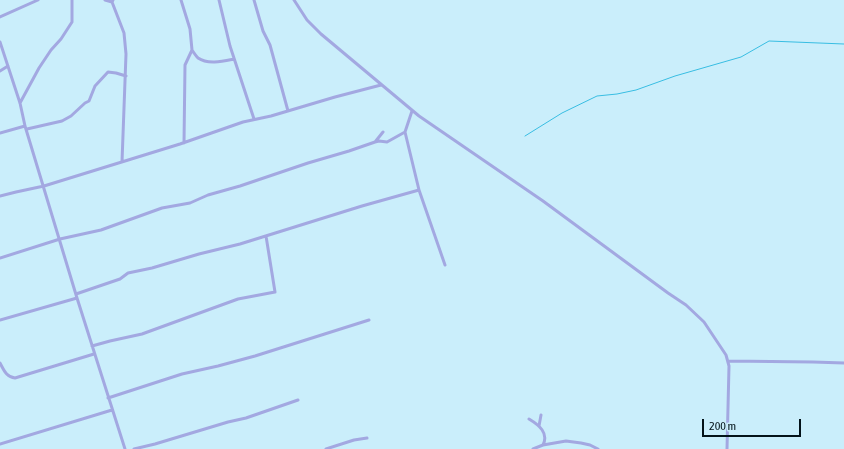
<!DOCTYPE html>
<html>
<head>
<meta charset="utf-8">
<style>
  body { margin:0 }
  #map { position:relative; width:844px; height:449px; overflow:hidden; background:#caeefb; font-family:"Asap Condensed",sans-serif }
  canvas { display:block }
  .scale { position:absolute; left:702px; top:419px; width:99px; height:18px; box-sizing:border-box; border:2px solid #031319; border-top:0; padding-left:5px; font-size:12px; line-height:14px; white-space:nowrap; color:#031319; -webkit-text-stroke:3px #caeefb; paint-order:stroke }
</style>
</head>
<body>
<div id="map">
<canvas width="844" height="449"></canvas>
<div class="scale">200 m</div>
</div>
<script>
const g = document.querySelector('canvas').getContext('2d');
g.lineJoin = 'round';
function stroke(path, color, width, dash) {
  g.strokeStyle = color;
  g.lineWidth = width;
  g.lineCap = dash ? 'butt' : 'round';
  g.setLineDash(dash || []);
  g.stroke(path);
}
stroke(new Path2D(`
  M525,136L562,113L597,96L617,94L636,90L675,76L741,57L769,41L844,44`), '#38bde2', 1);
stroke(new Path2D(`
  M105,0L112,2L113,0
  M181,0L190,29L192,50L185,65L184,143
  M219,0L230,46L254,119
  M254,0L263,31L270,45L288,111
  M294,0L307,20L321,34L419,116L543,201L668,293L686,305L704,322L726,355L729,366L727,449
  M112,2L124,33L126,54L122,162
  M0,17L38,0
  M0,42L20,103L25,126L77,298L125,449
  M192,50C194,53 196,56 198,58C208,65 224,61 234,59
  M0,71L8,66
  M20,103L39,68L51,50L61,39L72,22V0
  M412,111L405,132L419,190L445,265
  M27,129L62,121L71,116L85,103L89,101L95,86L108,72L116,73L126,76
  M0,133L25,126
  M375,142L379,141L387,142L405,132
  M0,196L16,192L44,186L180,144L243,122L271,116L335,97L381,85
  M0,258L60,239L101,230L162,208L190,203L208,195L240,186L308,163L349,151L375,142L383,132
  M76,294L120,279L128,273L152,268L199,254L240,244L362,206L419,190
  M0,320L77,298
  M92,346L110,341L142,334L238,299L275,292L266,236
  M728,361L813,362L844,363
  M0,363C4,370 6,377 15,378L94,354
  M108,398L182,374L218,366L255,356L369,320
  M529,419C539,425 549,433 543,445L533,449
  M539,426L541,415
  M0,444L112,410
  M543,445L566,441L581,443L590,445L598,449
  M134,449L155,444L228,422L246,418L298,400
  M326,449L354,440L367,438`), '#a3a8e1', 3);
</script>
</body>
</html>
